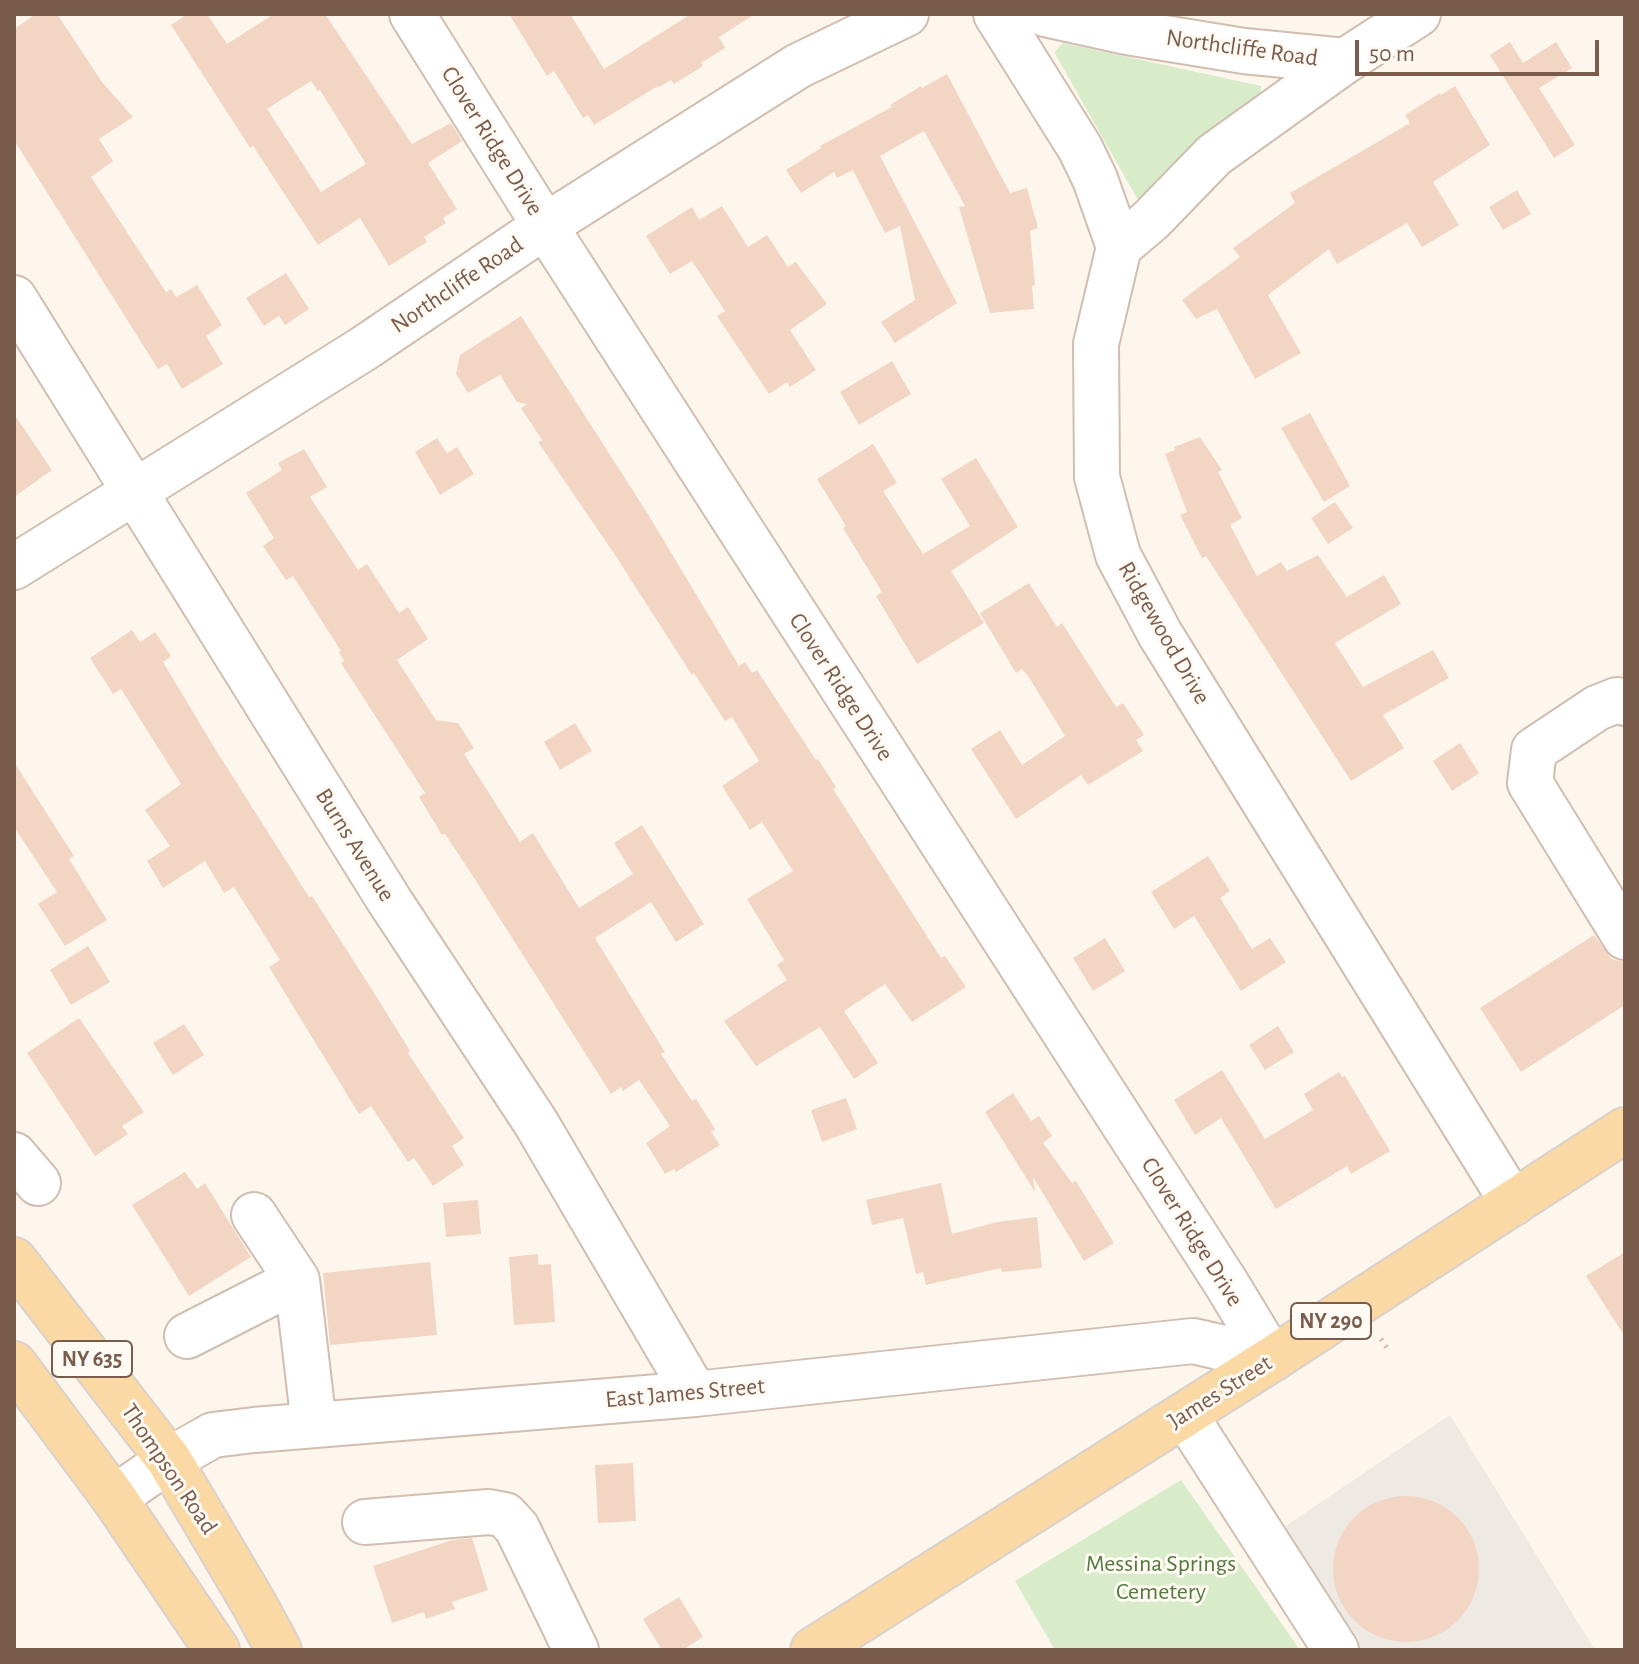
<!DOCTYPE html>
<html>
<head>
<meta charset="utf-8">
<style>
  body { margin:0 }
  #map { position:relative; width:1639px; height:1664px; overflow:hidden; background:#fdf6ec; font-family:"Alegreya Sans",sans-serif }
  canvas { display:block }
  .frame { position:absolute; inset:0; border:16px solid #7a5c4d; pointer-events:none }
  .scale { position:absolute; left:1355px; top:40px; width:244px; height:36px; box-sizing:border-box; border:4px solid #7a5c4d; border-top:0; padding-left:10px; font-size:24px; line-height:28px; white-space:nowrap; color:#7a5c4d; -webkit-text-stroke:6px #fffaf3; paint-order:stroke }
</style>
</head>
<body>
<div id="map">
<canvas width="1639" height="1664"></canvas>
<div class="frame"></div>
<div class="scale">50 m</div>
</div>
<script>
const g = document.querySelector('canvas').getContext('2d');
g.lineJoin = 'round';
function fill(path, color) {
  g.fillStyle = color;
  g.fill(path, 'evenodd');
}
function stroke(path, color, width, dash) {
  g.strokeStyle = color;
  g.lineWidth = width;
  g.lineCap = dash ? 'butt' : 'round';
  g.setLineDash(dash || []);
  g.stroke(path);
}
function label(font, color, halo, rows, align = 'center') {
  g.font = font + ' "Alegreya Sans",sans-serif';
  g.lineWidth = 6;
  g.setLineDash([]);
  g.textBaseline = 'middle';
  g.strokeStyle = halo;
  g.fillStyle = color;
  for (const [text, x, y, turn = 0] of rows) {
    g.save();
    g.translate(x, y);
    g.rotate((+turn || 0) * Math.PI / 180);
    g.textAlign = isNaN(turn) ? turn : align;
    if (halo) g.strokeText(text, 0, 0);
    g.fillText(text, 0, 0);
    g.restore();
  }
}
fill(new Path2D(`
  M1450,1415L1595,1650H1319L1256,1546Z`), '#efe9e4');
fill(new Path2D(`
  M1063,43L1261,86L1260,101L1142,207L1054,52Z
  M1181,1480L1300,1650H1055L1015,1581Z`), '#d8ecc9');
fill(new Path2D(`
  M36,14H57L102,82L133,117L99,139L113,161L91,177L166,292L171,289L176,297L197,285L222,325L206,336L223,364L182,389L167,364L158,369L14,140V29Z
  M188,14H207L227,44L274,14H325L412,144L451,123L462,141L428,163L457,209L443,218L446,223L424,237L427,242L389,266L360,218L318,245L253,146L250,148L171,25ZM311,81L318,91L320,90L366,164L321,192L267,109Z
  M509,14H570L604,69L691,14H755L719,37L725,48L701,63L703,66L674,84L671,80L659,87L658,86L594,125L588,115L583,118L554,71L547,76Z
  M1510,42L1523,63L1556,42L1572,68L1539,88L1575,145L1554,158L1490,55Z
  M947,74L1010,193L1027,188L1038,228L1030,231L1035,285L1032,286L1034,309L990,313L959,207L965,206L924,131L880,156L957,303L895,343L881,322L915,300L900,226L885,233L853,170L837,178L834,172L801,193L786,170L821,148L820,146L892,107L890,105L921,86L922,88Z
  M1455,86L1490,145L1433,182L1459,225L1422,247L1407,223L1337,264L1329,249L1268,295L1301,353L1255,379L1217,309L1196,319L1182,300L1240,257L1233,248L1295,203L1290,193L1410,123L1405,115L1440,93L1441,95Z
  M1517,190L1531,214L1503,230L1489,207Z
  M722,206L748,247L767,235L788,267L796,262L827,304L790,330L816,370L790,387L787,382L769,394L717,316L725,311L692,261L670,274L646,236L692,207L699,220Z
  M286,273L309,309L285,325L279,316L264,326L246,298Z
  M521,316L646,511L739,666L745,662L752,673L757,670L816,760L818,759L836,787L833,789L941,958L945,956L966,987L912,1022L885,984L844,1011L878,1063L854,1079L820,1027L756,1066L724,1021L787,980L777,965L784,960L747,899L793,871L762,822L750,830L722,786L759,761L732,717L725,721L694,673L692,675L615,555L538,442L542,440L521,408L527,404L517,402L500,375L468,393L456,374L460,355Z
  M892,361L911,394L859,425L840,392Z
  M1310,413L1350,486L1324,502L1281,428Z
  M14,414L52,470L14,497Z
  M1200,437L1222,470L1218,472L1242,518L1230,525L1257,576L1281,562L1287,571L1318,555L1347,597L1384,575L1401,604L1335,643L1363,687L1433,650L1449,678L1383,715L1404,748L1351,781L1206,556L1202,558L1180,515L1187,512L1165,454L1175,450L1174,447Z
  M437,438L447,453L457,447L474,474L440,495L415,452Z
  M873,444L897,483L883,491L923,554L970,526L941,479L976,458L1018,527L951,571L984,623L917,664L876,596L882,592L843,528L846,526L817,479Z
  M304,449L327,487L310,497L358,570L367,564L399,613L408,607L428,639L397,660L436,720L458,723L474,748L464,754L520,842L533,833L579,908L633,874L614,843L642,825L704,924L676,942L651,902L595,938L665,1052L661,1054L692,1101L696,1099L715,1129L711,1132L720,1145L676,1172L674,1169L665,1174L646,1143L670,1126L639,1080L623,1091L621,1087L611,1094L469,870L445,834L442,835L419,797L425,793L341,663L344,661L339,652L341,651L293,576L286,580L263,546L274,538L246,493L282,470L278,463Z
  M1335,502L1353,528L1328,544L1311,518Z
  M1029,583L1057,627L1062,623L1116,707L1123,703L1144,735L1136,740L1143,751L1088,785L1081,775L1016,819L971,749L1000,730L1022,765L1065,736L1028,676L1022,669L1016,673L980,613Z
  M132,630L140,642L155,632L171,656L163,662L214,747L309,897L312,896L378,999L410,1051L408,1053L464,1138L452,1146L464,1165L433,1186L414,1158L408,1162L371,1106L359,1114L269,967L280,960L234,887L224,893L205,861L163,888L147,861L170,846L145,810L181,784L121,689L113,694L90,658Z
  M575,723L592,751L560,770L544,742Z
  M1460,743L1479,773L1452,791L1433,761Z
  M14,762L74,856L69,859L107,920L65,946L38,904L57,892L14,827Z
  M1208,856L1230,891L1220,898L1252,949L1270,938L1286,962L1241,991L1194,916L1174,929L1151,892Z
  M1594,935L1612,959L1625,962V1005L1521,1072L1480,1008Z
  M1105,938L1125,971L1093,991L1073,958Z
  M88,946L110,982L71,1005L50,970Z
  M79,1018L144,1112L122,1126L128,1134L95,1156L27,1053Z
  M184,1024L204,1055L173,1075L153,1043Z
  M1278,1026L1294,1052L1265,1070L1249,1045Z
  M1222,1070L1265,1139L1313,1110L1304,1094L1339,1072L1342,1077L1345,1076L1390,1151L1351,1174L1347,1166L1276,1209L1221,1118L1195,1135L1174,1100Z
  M1013,1093L1031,1121L1039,1116L1052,1136L1043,1143L1072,1183L1076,1181L1114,1243L1084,1261L1033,1177L1035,1192L985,1112Z
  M846,1098L857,1129L822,1142L811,1110Z
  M185,1172L197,1189L205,1183L251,1257L189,1296L132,1205Z
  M941,1183L952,1234L997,1222L1037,1217L1042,1268L1002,1272L1001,1268L926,1285L923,1272L916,1274L903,1218L872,1225L866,1200Z
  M478,1200L481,1234L446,1237L443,1203Z
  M1625,1252V1337L1586,1276Z
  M538,1254V1265L551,1264L555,1322L514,1325L509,1257Z
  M430,1262L437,1335L330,1345L323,1273Z
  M633,1463L636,1521L598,1523L595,1465Z
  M1333 1569a73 73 0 1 1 146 0a73 73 0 1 1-146 0Z
  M472,1538L488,1590L452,1602L455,1609L426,1619L424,1612L392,1623L373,1566L452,1540Z
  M679,1597L703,1637L682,1650H662L643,1619Z`), '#f3d5c3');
const minor = new Path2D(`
  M412,14L545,226L1226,1283L1272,1359
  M996,14L1080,148L1095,179L1119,247L1096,344L1097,477L1118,555L1160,634L1513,1203
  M1045,14L1127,32L1244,51L1345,61L1418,14
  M1119,247L1151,220L1214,155L1345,61
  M14,298L389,900L536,1123L695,1394
  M14,567L363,349L545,226L798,66L906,14
  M1625,703L1617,700L1597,708L1534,750L1530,783L1625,937
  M14,1155L38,1183
  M254,1215L297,1280L314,1425
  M187,1336L297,1280
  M1185,1415L1336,1650
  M114,1498L169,1460L213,1435L254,1430L695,1394L1193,1341L1272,1359
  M365,1522L489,1512L505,1515L517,1528L576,1650`);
const major = new Path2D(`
  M14,1260L169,1460L254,1604L279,1650
  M14,1364L114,1498L217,1650
  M813,1650L1272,1359L1625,1130`);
stroke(minor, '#d1beb0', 48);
stroke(major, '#dad1cd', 48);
stroke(new Path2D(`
  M1381,1339L1389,1351`), '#d9b8a5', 5, [2, 6]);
stroke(minor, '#fff', 44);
stroke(major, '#fbd9a5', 44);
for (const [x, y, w] of [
  [1331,1321,80],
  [92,1359,80]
]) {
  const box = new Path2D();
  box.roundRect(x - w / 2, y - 18, w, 36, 6);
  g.fillStyle = '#fffaf3';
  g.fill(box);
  stroke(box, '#7a5c4d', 2);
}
label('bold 22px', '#7a5c4d', null, [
  ["NY 290",1331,1321],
  ["NY 635",92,1359]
]);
label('24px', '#7a5c4d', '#fffaf3', [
  ["Northcliffe Road",1242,48,8],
  ["Clover Ridge Drive",492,141,58],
  ["Northcliffe Road",457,285,-34],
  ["Ridgewood Drive",1164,633,60],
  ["Clover Ridge Drive",841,687,57],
  ["Burns Avenue",355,845,58],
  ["Clover Ridge Drive",1192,1232,58],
  ["James Street",1220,1392,-32],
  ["East James Street",685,1393,-5],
  ["Thompson Road",169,1469,56]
]);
label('24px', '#537a41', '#fffaf3', [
  ["Messina Springs",1161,1564],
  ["Cemetery",1161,1592]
]);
</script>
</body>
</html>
